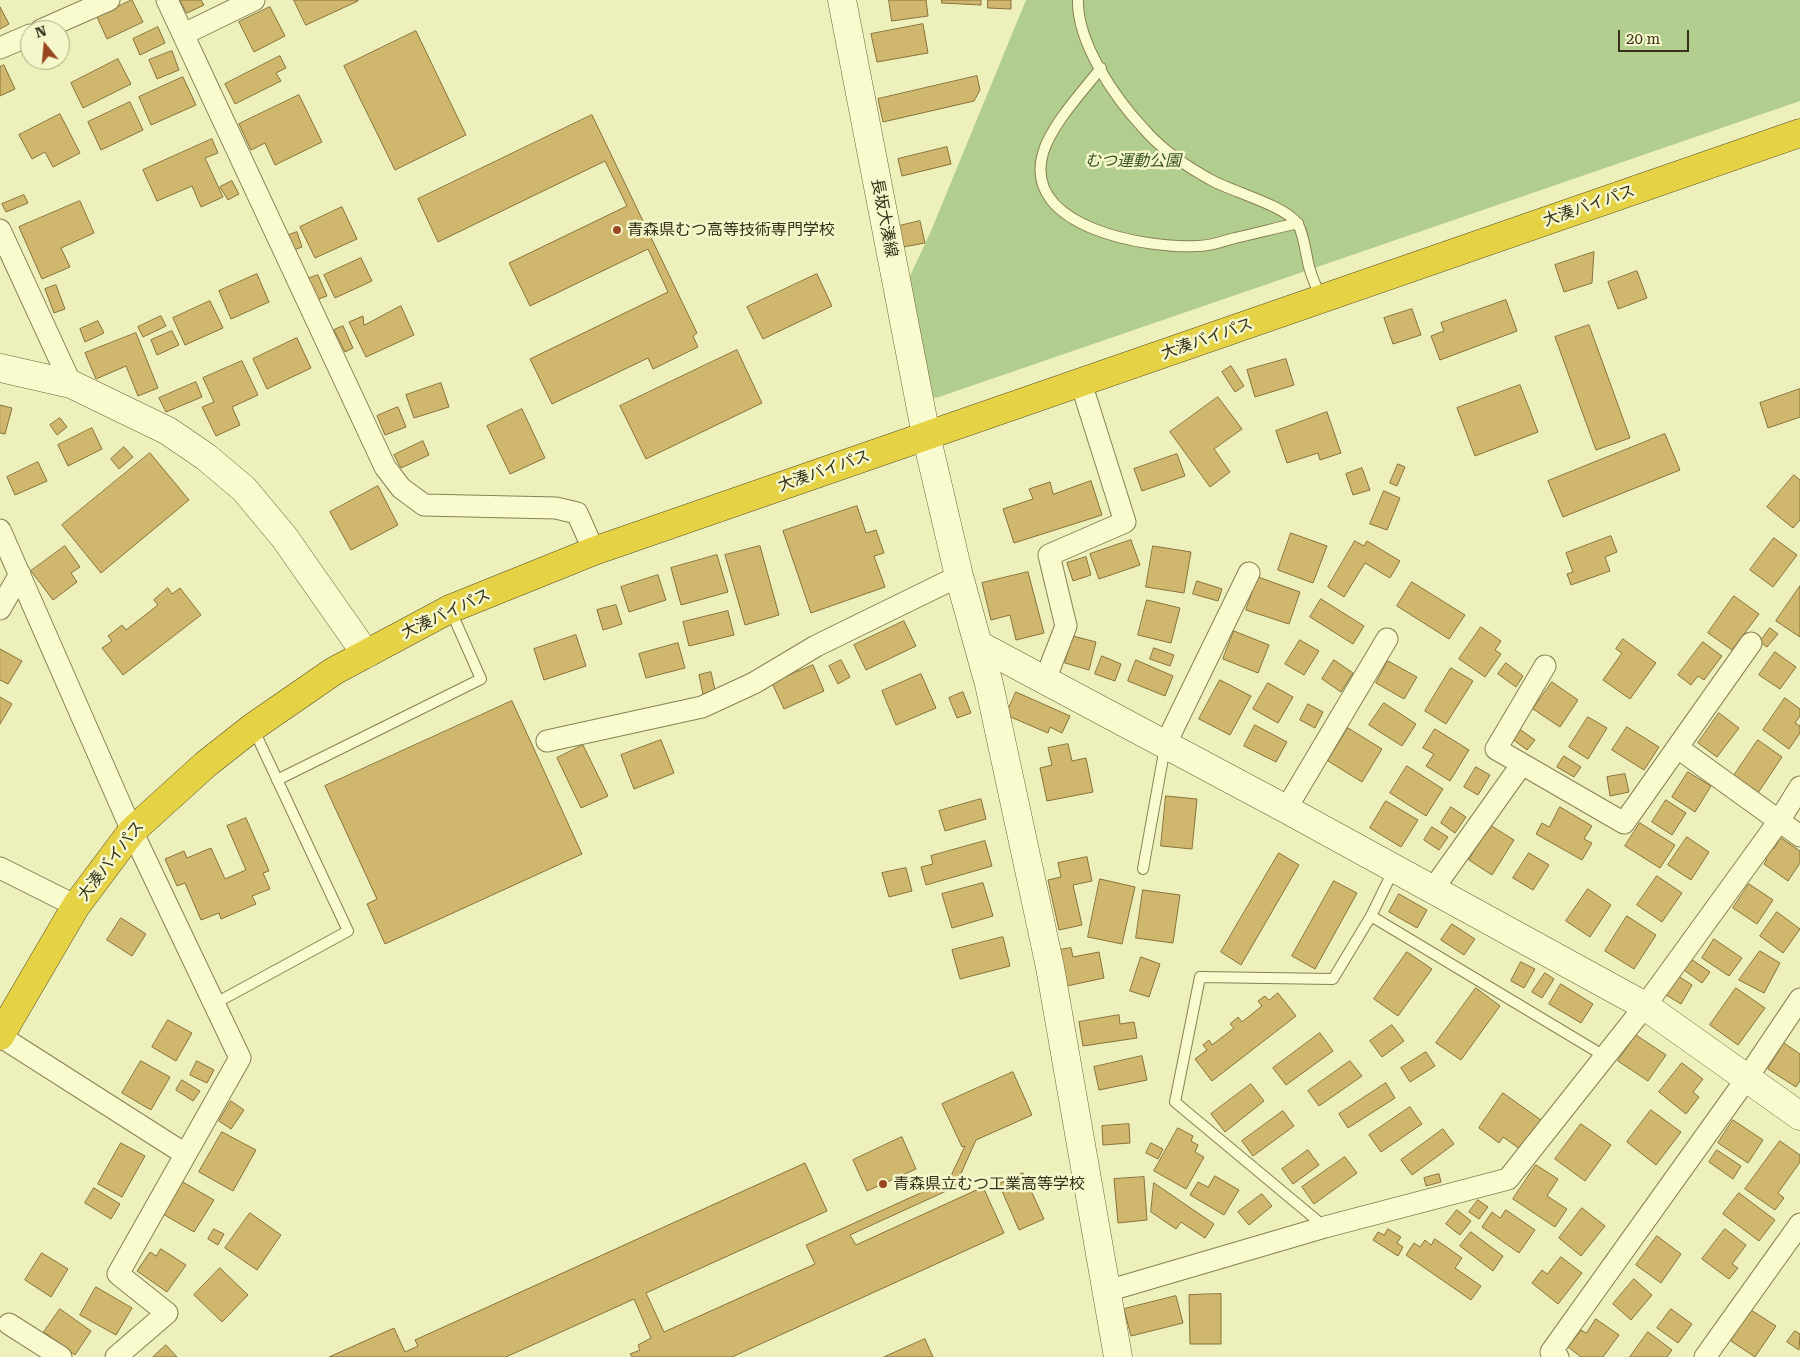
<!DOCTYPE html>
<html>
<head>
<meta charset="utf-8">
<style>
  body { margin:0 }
  #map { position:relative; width:1800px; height:1357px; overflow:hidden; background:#eef0bb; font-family:"Roboto Serif",serif }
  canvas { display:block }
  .north { position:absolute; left:20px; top:20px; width:50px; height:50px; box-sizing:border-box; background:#f5f7cb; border:1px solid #a8a784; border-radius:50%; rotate:343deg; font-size:14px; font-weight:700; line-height:20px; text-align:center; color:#35301a }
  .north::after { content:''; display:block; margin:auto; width:18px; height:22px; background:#994721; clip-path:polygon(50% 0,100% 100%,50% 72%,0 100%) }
  .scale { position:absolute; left:1618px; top:30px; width:71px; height:22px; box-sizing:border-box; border:2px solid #35301a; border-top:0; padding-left:6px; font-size:15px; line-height:18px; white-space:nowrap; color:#35301a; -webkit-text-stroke:4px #f5f7cb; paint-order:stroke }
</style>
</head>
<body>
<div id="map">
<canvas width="1800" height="1357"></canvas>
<div class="north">N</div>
<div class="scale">20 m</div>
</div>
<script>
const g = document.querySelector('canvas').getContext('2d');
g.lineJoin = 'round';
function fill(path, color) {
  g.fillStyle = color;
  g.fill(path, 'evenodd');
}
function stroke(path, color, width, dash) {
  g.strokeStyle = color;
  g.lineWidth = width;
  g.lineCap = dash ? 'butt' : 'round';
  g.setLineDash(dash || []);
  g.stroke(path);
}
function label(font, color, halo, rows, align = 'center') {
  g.font = font + ' "Roboto Serif","Noto Sans JP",serif';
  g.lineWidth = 5;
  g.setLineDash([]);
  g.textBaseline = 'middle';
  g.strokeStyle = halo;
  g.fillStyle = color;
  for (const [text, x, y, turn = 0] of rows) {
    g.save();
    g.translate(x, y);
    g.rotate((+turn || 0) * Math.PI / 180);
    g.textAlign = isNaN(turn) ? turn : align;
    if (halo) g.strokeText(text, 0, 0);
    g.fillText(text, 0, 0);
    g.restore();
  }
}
fill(new Path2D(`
  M1026,0H1800V101L936,398L924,394L910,276L931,231Z`), '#b2ce8f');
const building = new Path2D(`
  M132,0L143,22L107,39L97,17Z
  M180,0H201L204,5L187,13Z
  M294,0H358V1L306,25Z
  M889,0H926L928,16L892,21Z
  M942,0H981V5L942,3Z
  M988,0H1011V9L988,8Z
  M0,7L9,24L0,29Z
  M270,7L285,36L254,52L239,22Z
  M923,24L928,53L877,62L871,34Z
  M158,27L165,43L140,55L133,39Z
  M416,31L466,135L395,170L344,66Z
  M172,51L179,70L157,79L149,60Z
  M280,56L286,68L276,73L281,81L235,104L225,84Z
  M118,59L131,84L83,108L71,83Z
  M4,65L15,89L0,96V67Z
  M977,76L980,90L974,101L883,122L878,99Z
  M183,77L196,105L151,125L139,97Z
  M299,95L322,142L275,165L265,143L251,150L239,124Z
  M130,102L143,130L101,150L88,122Z
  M60,114L80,153L53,167L45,152L32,159L19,135Z
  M592,115L697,333L693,336L698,347L653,369L648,358L552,404L530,359L668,292L648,249L530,306L509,263L627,206L605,161L438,242L418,199Z
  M212,139L218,153L205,158L223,197L201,207L192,186L157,201L143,170Z
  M947,147L951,164L902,176L898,159Z
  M232,181L239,194L228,200L220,187Z
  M24,195L28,203L6,212L2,204Z
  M80,201L94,233L61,248L70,267L42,279L19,227Z
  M342,207L357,239L315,258L300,227Z
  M920,221L925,243L903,247L899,226Z
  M297,232L302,247L291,251L286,236Z
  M1594,252L1592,283L1564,292L1555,265Z
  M361,258L372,281L335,298L324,275Z
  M1637,271L1647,298L1618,309L1608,282Z
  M257,274L269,302L231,319L219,291Z
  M817,274L832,306L763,339L747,307Z
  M318,275L327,296L316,300L307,279Z
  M56,285L65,309L54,313L45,289Z
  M1506,300L1517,331L1440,360L1431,336L1444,331L1441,323Z
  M210,301L223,328L185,345L173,318Z
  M401,306L414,335L366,357L349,322L363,316L364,325Z
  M1412,309L1421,335L1393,344L1384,318Z
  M161,316L166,326L143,337L138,327Z
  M98,321L104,333L85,342L80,329Z
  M1589,325L1630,438L1596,450L1555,337Z
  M343,326L353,348L345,352L334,330Z
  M172,331L179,345L157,355L151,340Z
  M136,333L158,388L138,396L126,366L96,379L85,353Z
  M297,338L311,368L267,389L253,359Z
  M737,350L762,403L646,459L620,406Z
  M1286,359L1294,385L1255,397L1247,370Z
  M242,361L258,395L232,407L240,425L216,436L202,407L214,402L203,378Z
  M1231,366L1244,386L1235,392L1222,372Z
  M196,382L202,397L166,412L159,398Z
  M441,383L449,407L414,418L406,395Z
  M1520,385L1538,432L1475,456L1457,408Z
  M1800,389V417L1768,428L1760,403Z
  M1218,397L1242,429L1214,449L1230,472L1210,487L1170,432Z
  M0,405L12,408L5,434L0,433Z
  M398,407L406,427L385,435L377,416Z
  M522,409L545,458L510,474L487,426Z
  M1327,412L1341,453L1320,460L1318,453L1287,463L1276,431Z
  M60,418L67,427L57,435L50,425Z
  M92,428L102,449L68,466L58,445Z
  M1665,434L1680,470L1563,517L1548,481Z
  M423,441L429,455L401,468L394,455Z
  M124,447L133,457L119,469L111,459Z
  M150,453L189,500L101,573L62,525Z
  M1177,454L1185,476L1142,491L1134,469Z
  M38,462L47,481L15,495L7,477Z
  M1398,464L1405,467L1397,486L1390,483Z
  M1362,468L1370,490L1353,495L1346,474Z
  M1794,475L1800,480V520L1793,528L1767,507Z
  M1091,481L1102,515L1014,543L1003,509L1033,499L1029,489L1050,482L1053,494Z
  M378,486L398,525L351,550L330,512Z
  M1384,491L1400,498L1387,530L1370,524Z
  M857,506L866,533L876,530L884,553L874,556L885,587L811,613L783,531Z
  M1291,533L1327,546L1313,583L1278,570Z
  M1611,536L1617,552L1605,557L1610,571L1571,585L1567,574L1573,572L1566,553Z
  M1774,538L1797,555L1773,587L1750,570Z
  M1131,540L1140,565L1099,579L1090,554Z
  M1355,541L1364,546L1367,541L1400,561L1390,578L1365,563L1344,597L1328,587Z
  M65,546L80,567L71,573L77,582L53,600L31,571Z
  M760,546L779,615L745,625L725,555Z
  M1153,546L1191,552L1184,593L1146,587Z
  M717,555L728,592L681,605L671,568Z
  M1086,557L1091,575L1073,581L1067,563Z
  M1028,572L1044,633L1016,640L1010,615L991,620L982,583Z
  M658,575L666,600L629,612L621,587Z
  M1258,577L1300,592L1289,624L1246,610Z
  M1197,581L1222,589L1218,601L1193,594Z
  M1412,582L1465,615L1449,639L1397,606Z
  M1800,586V637L1776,621Z
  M168,588L172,594L180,588L201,615L123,675L102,648L112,641L108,636L122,625L126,630L158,605L154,600Z
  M1734,596L1759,614L1732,650L1708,633Z
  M1321,599L1364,626L1353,644L1310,617Z
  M1147,600L1180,608L1171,643L1138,635Z
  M616,605L622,624L603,630L597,610Z
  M728,611L734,635L689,646L683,622Z
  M904,621L916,646L866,670L854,645Z
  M1481,627L1501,641L1495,650L1501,654L1485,677L1459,659Z
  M1770,628L1778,634L1767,647L1760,642Z
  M1234,631L1269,645L1258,673L1223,659Z
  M576,635L586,666L544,680L534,649Z
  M1073,636L1096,642L1089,670L1065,663Z
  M1623,639L1656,663L1630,699L1603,680L1622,653L1616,649Z
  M1300,640L1319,651L1304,675L1285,664Z
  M1703,642L1722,656L1704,680L1698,676L1691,685L1678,675Z
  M678,643L685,668L646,678L639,654Z
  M1154,648L1174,655L1170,666L1150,659Z
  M0,649L22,661L8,684L0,680Z
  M1775,652L1796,667L1780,689L1759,675Z
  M1102,656L1121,664L1115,681L1095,674Z
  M841,660L850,677L838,684L829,666Z
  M1136,660L1173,676L1165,696L1128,681Z
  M1334,660L1353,673L1341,692L1322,679Z
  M1388,661L1417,677L1404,699L1376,683Z
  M1506,663L1523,676L1516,687L1498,674Z
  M813,665L824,691L784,709L772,683Z
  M1451,668L1473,681L1446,724L1425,711Z
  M711,672L715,690L703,694L699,675Z
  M921,674L936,708L896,725L882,691Z
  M1220,680L1251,696L1230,735L1199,719Z
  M1552,682L1578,700L1560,727L1533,709Z
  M1268,683L1293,697L1278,723L1253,709Z
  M963,692L971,713L957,718L949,698Z
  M1016,692L1070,716L1062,733L1050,727L1048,733L1006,715Z
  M0,697L12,704L0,724Z
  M1785,698L1800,709V716L1795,723L1800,726V733L1789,749L1763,730Z
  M512,701L582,854L385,944L367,904L377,899L325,786Z
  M1384,703L1416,724L1402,746L1369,725Z
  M1308,704L1323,712L1315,728L1300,720Z
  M1719,713L1739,728L1717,757L1698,743Z
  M1588,717L1607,728L1588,759L1569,747Z
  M1255,725L1287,742L1276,762L1244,746Z
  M1627,727L1659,747L1644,770L1612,750Z
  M1348,728L1382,749L1362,782L1328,761Z
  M1518,728L1535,740L1527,750L1511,738Z
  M1435,729L1469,750L1450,781L1426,766L1434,754L1423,748Z
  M661,740L674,773L634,789L621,755Z
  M1758,740L1782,757L1756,796L1731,780Z
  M1068,744L1072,761L1086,758L1093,792L1047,801L1040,768L1052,765L1048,748Z
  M583,745L608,796L581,808L557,758Z
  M1564,756L1581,767L1574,777L1557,767Z
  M1407,766L1443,789L1426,816L1390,793Z
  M1476,767L1490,775L1478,795L1464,787Z
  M1688,772L1711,786L1695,812L1672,797Z
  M1625,774L1629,792L1610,796L1607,777Z
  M1166,796L1197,799L1192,849L1161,846Z
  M981,799L986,819L945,831L939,811Z
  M1666,800L1686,813L1672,835L1652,822Z
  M1386,801L1418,820L1401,847L1370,828Z
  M1451,807L1466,817L1455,833L1441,823Z
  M1560,807L1592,826L1584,839L1592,843L1582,860L1536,834L1542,823L1549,827Z
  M246,818L269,871L263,873L270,889L252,896L256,904L221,919L219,913L201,920L185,883L177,886L165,859L184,851L187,858L211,848L225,879L246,870L227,826Z
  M1640,823L1675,845L1660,868L1625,846Z
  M1490,825L1514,840L1492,875L1469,860Z
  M1432,827L1448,837L1439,850L1424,840Z
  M1687,837L1709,852L1691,880L1668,865Z
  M1781,838L1800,851V863L1788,881L1764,864L1767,859L1763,856L1769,846L1773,849Z
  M985,841L992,866L926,885L921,867L933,864L931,856Z
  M1279,853L1299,865L1241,965L1221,952Z
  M1529,853L1549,865L1533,890L1513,878Z
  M1087,857L1092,881L1073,885L1082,925L1059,930L1048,880L1061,877L1058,863Z
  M906,868L912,891L889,897L882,873Z
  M1657,876L1682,893L1662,922L1637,905Z
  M1100,879L1135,887L1122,944L1088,937Z
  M1334,881L1357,893L1315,969L1292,956Z
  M983,883L993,916L952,928L942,894Z
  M1749,884L1773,900L1757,924L1733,908Z
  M1588,889L1611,905L1590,937L1566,921Z
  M1143,890L1180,895L1173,943L1136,938Z
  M1399,894L1427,910L1417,928L1389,912Z
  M1777,912L1800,929L1783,953L1760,936Z
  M1627,916L1656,935L1634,969L1605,951Z
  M121,918L146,934L132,956L107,940Z
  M1452,924L1475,939L1464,955L1441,940Z
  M1003,937L1010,966L960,979L952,950Z
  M1714,939L1742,958L1729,976L1702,958Z
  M1071,948L1073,957L1099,952L1104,978L1067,986L1059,950Z
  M1760,951L1780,963L1764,993L1739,980Z
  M1407,952L1432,969L1398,1016L1374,999Z
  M1141,957L1160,964L1149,997L1130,991Z
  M1691,959L1710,972L1702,983L1684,970Z
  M1521,962L1535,969L1524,988L1511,981Z
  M1545,973L1554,979L1542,998L1532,992Z
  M1675,974L1692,985L1681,1004L1663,993Z
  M1561,984L1593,1004L1581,1023L1549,1004Z
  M1476,988L1500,1006L1461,1060L1436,1043Z
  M1736,988L1765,1008L1738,1045L1710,1025Z
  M1278,993L1296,1016L1212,1081L1195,1059L1207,1050L1203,1045L1209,1040L1212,1045L1234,1028L1230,1024L1238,1017L1242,1022L1262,1006L1258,1001L1265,996L1269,1000Z
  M1119,1015L1120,1024L1134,1022L1137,1038L1083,1046L1079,1022Z
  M168,1020L192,1033L176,1061L152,1047Z
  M1392,1025L1404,1041L1382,1057L1370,1041Z
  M1320,1033L1333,1051L1286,1085L1273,1068Z
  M1636,1035L1666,1055L1648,1081L1618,1061Z
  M1784,1043L1800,1054V1081L1796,1087L1768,1069Z
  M1426,1052L1435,1066L1410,1082L1401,1068Z
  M1142,1056L1147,1080L1099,1090L1094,1067Z
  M141,1061L170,1077L151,1110L122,1093Z
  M197,1061L214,1070L207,1083L190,1075Z
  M1350,1061L1362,1076L1319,1106L1308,1091Z
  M1682,1063L1703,1079L1693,1092L1699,1097L1686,1114L1659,1092Z
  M1013,1072L1032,1115L976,1140L955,1187L850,1235L856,1245L983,1187L1004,1233L732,1357H632L630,1354L640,1350L638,1345L651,1338L634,1299L506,1357H329L394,1328L405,1352L418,1346L415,1340L805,1163L827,1211L646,1293L664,1332L815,1264L806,1245L949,1180L965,1146L962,1147L942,1104Z
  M182,1080L200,1091L193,1101L176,1090Z
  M1386,1083L1395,1098L1348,1128L1339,1114Z
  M1251,1084L1264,1101L1225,1132L1211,1114Z
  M1503,1093L1541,1120L1520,1149L1503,1137L1499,1143L1479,1128Z
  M231,1101L244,1110L231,1129L219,1121Z
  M1410,1107L1422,1124L1381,1152L1369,1135Z
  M1651,1110L1681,1132L1656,1165L1627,1142Z
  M1283,1111L1294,1126L1253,1156L1242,1141Z
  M1733,1120L1763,1140L1748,1163L1718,1143Z
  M1129,1124L1130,1143L1103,1145L1102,1126Z
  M1581,1124L1611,1145L1585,1181L1555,1159Z
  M1178,1128L1193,1136L1191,1141L1198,1145L1195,1152L1204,1157L1186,1189L1154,1171Z
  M1443,1129L1454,1144L1412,1175L1401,1160Z
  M222,1132L256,1150L233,1191L199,1172Z
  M902,1137L916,1169L867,1191L853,1160Z
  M1780,1141L1800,1155V1162L1778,1193L1784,1198L1775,1210L1745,1189Z
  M121,1143L145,1156L122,1197L98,1184Z
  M1151,1143L1163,1149L1158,1159L1146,1153Z
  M1308,1150L1319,1165L1293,1184L1282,1169Z
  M1717,1150L1741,1166L1733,1179L1709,1162Z
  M1345,1157L1357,1173L1314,1204L1302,1187Z
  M1536,1165L1558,1179L1547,1196L1567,1209L1555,1227L1513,1199Z
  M1023,1173L1044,1219L1019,1230L999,1184Z
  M1439,1174L1441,1182L1426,1186L1424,1178Z
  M1215,1176L1239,1190L1224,1215L1190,1195L1198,1182L1208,1187Z
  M1144,1177L1147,1220L1118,1223L1114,1179Z
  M181,1181L214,1200L194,1232L161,1213Z
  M1154,1183L1214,1224L1205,1238L1181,1222L1176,1229L1151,1212Z
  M94,1188L120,1204L111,1219L85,1203Z
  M1739,1193L1775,1220L1759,1241L1723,1214Z
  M1262,1194L1272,1206L1249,1225L1238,1212Z
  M1478,1200L1488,1207L1479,1219L1469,1212Z
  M1582,1208L1605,1226L1581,1256L1559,1238Z
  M1457,1210L1471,1221L1460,1235L1446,1224Z
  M1506,1210L1535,1230L1519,1253L1482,1227L1492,1212L1500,1218Z
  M250,1213L281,1235L257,1270L225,1248Z
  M214,1229L224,1234L218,1245L208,1239Z
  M1388,1229L1401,1237L1397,1243L1403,1247L1398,1256L1373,1240L1378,1232L1384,1235Z
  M1725,1229L1746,1245L1732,1264L1738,1268L1729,1279L1702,1259Z
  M1471,1232L1503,1256L1493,1271L1460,1246Z
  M1657,1236L1681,1254L1661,1283L1636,1265Z
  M1435,1239L1462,1258L1455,1268L1481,1286L1471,1300L1406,1255L1414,1243L1420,1247L1425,1240L1431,1245Z
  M161,1249L186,1265L167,1292L137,1271L150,1252L156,1256Z
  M42,1253L68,1269L51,1297L25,1280Z
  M1561,1257L1582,1273L1558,1304L1532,1283L1542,1270L1547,1274Z
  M220,1268L248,1295L222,1322L194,1295Z
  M1634,1279L1652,1295L1631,1320L1613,1304Z
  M96,1287L132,1308L116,1335L80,1315Z
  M1221,1294V1344H1190L1189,1295Z
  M1176,1296L1183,1323L1131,1336L1124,1309Z
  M60,1309L91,1331L75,1355L44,1332Z
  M1671,1309L1692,1324L1678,1343L1657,1328Z
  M1751,1310L1776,1326L1755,1357L1731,1341Z
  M1596,1319L1619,1335L1603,1357H1581L1568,1347L1581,1330L1586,1333Z
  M1795,1331L1800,1334L1799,1350L1787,1342Z
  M1648,1332L1672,1350L1667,1357H1630Z
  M925,1339L933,1357H884Z
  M166,1345L177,1357H153Z`);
fill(building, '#d0b76e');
stroke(building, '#877239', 1);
const lane = new Path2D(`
  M1078,0C1077,43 1115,98 1144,129C1162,150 1189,168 1213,181C1234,192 1285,206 1297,223C1304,232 1306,258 1310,270C1313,280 1317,289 1321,298
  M1101,68C1083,91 1051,125 1043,153C1021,228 1148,249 1198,246C1209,246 1221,242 1231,239C1253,234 1276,228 1298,223
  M277,780L481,679L450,609
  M1143,869L1165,747
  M1371,916L1394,869
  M214,1004L348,931L253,728
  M1325,1227L1175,1102L1200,977L1333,979L1371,916L1606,1057`);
const street = new Path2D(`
  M167,0L385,467L401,488L424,505L556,508L577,513L594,551
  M41,30L109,0
  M184,34L254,0
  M0,48L30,35
  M0,230L71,384
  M0,530L132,831L240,1058L118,1274L167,1313L116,1357
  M0,609L20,574
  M1045,680L1066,626L1049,555L1125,522L1081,383
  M547,741L702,707L754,683L816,646L959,576
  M1166,743L1249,573
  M1678,748L1800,836
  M1522,764L1496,749L1545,666
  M1286,809L1387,639
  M0,868L76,906
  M1433,889L1522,764L1624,823L1751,643
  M0,1036L185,1154
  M1107,1291L1325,1227L1508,1179L1645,1006L1779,821L1800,787
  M9,1324L61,1357
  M1558,1357L1551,1352L1747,1078L1800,999
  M1705,1357L1800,1224`);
const secondary = new Path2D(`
  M842,0L926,435L959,576L989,684L1050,967L1118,1357
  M0,368L71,384L168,431L206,457L244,489L284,537L366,654
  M979,645L1286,809L1645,1006L1800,1116`);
const highway = new Path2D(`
  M0,1036L76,906L132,831L206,764L253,727L334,671L450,609L594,551L1800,133`);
stroke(lane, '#878054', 12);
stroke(street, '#878054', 23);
stroke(secondary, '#696038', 29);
stroke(highway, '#544b29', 29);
stroke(lane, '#f9face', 10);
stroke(street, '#f9face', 21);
stroke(secondary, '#f9face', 28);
stroke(highway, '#e6d345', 28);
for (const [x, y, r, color] of [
  [617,230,5,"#994721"],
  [883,1184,5,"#994721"]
]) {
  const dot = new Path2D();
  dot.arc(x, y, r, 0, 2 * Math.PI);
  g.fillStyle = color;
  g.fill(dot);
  stroke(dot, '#f5f7cb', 2);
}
label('italic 16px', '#355320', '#f5f7cb', [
  ["むつ運動公園",1133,161]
]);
label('16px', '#35301a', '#f5f7cb', [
  ["大湊バイパス",1589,206,-19],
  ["長坂大湊線",884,218,79],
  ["大湊バイパス",1207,339,-19],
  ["大湊バイパス",824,471,-19],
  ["大湊バイパス",446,614,-25],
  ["大湊バイパス",111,861,-52]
]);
label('16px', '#35301a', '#f5f7cb', [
  ["青森県むつ高等技術専門学校",627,230],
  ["青森県立むつ工業高等学校",893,1184]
], 'left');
</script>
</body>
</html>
